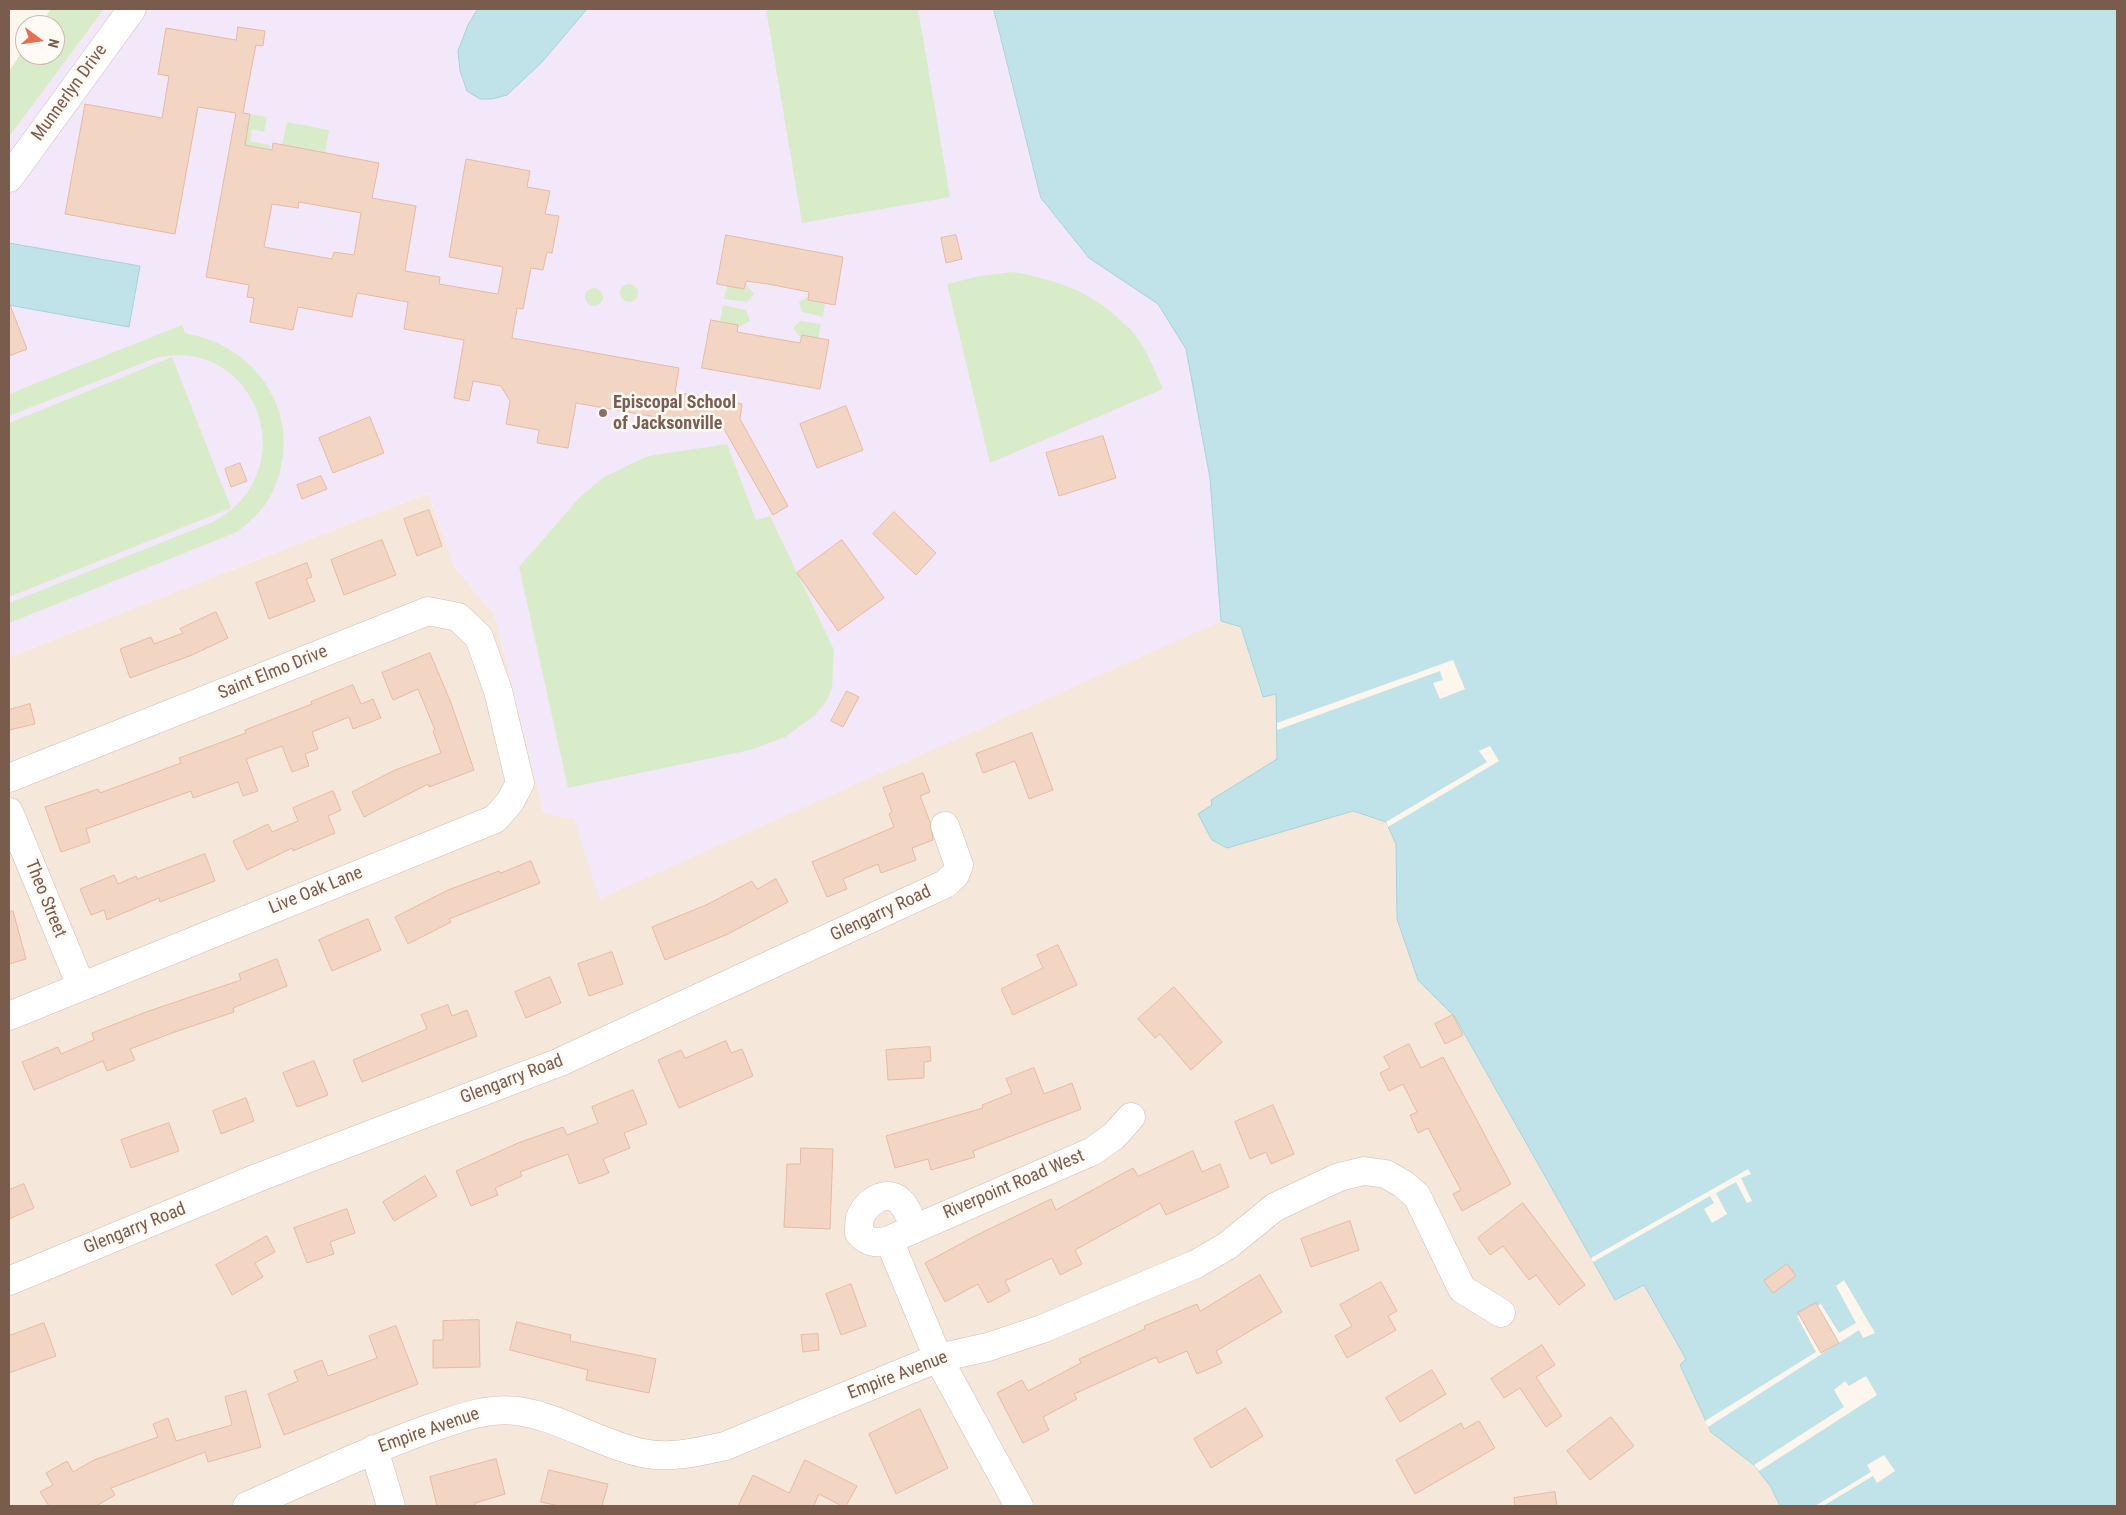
<!DOCTYPE html>
<html>
<head>
<meta charset="utf-8">
<style>
  body { margin:0 }
  #map { position:relative; width:2126px; height:1515px; overflow:hidden; background:#fdf6ec; font-family:"Roboto Condensed",sans-serif }
  canvas { display:block }
  .frame { position:absolute; inset:0; border:10px solid #7a5c4d; pointer-events:none }
  .north { position:absolute; left:15px; top:15px; width:50px; height:50px; box-sizing:border-box; background:#fffaf3; border:1px solid #cabbb1; border-radius:50%; rotate:104deg; font-size:14px; font-weight:700; line-height:20px; text-align:center; color:#7a5c4d }
  .north::after { content:''; display:block; margin:auto; width:18px; height:22px; background:#e76f51; clip-path:polygon(50% 0,100% 100%,50% 72%,0 100%) }
</style>
</head>
<body>
<div id="map">
<canvas width="2126" height="1515"></canvas>
<div class="frame"></div>
<div class="north">N</div>
</div>
<script>
const g = document.querySelector('canvas').getContext('2d');
g.lineJoin = 'round';
function fill(path, color) {
  g.fillStyle = color;
  g.fill(path, 'evenodd');
}
function stroke(path, color, width, dash) {
  g.strokeStyle = color;
  g.lineWidth = width;
  g.lineCap = dash ? 'butt' : 'round';
  g.setLineDash(dash || []);
  g.stroke(path);
}
function label(font, color, halo, rows, align = 'center') {
  g.font = font + ' "Roboto Condensed",sans-serif';
  g.lineWidth = 5;
  g.setLineDash([]);
  g.textBaseline = 'middle';
  g.strokeStyle = halo;
  g.fillStyle = color;
  for (const [text, x, y, turn = 0] of rows) {
    g.save();
    g.translate(x, y);
    g.rotate((+turn || 0) * Math.PI / 180);
    g.textAlign = isNaN(turn) ? turn : align;
    if (halo) g.strokeText(text, 0, 0);
    g.fillText(text, 0, 0);
    g.restore();
  }
}
fill(new Path2D(`
  M428,493L454,566L494,614L544,813L1221,621L1241,627L1262,697L1276,694L1277,759L1211,800L1312,822L1353,811L1386,822L1396,844L1397,919L1418,980L1455,1017L1615,1300L1644,1285L1686,1359L1680,1365L1711,1432L1754,1465L1771,1487L1780,1506H9V657Z`), '#f5e8da');
fill(new Path2D(`
  M104,9H994L1041,198L1089,258L1158,304L1186,349L1210,478L1221,621L599,899L574,819L544,813L494,614L454,566L428,493L9,657V137Z`), '#f3e8fa');
fill(new Path2D(`
  M51,9H104L9,137V71L25,47V55H55V25H40Z
  M766,9H918L950,197L802,223Z
  M250,114L267,117L264,132L252,129L250,141L270,145V149L249,145L244,149Z
  M287,122L329,130L325,154L282,145Z
  M1013,272C1053,279 1089,290 1119,319C1124,324 1131,329 1135,335C1147,351 1155,371 1163,389L990,463L947,284L980,276Z
  M745,283L754,294L747,302L724,299L727,286L744,289Z
  M620 293a9 9 0 1 1 18 0a9 9 0 1 1-18 0Z
  M585 297a9 9 0 1 1 18 0a9 9 0 1 1-18 0Z
  M808,297V300L825,303L823,317L802,312L799,302Z
  M723,305L746,310L750,321L737,328L738,325L720,321Z
  M800,321L821,324L818,339L801,338L793,328Z
  M182,325L185,333C261,346 307,421 272,493C265,508 250,522 237,532L9,623V603L213,522C309,471 254,331 153,359L9,416V394Z
  M172,357L231,508L9,597V423Z
  M727,444L756,520L770,516L834,650L832,688L826,702L814,716L785,737L750,750L568,788L519,567L580,497L604,477L648,456Z`), '#d8ecc9');
const water = new Path2D(`
  M478,9H587L542,62L507,95L492,99H480L467,91L460,71L458,51L468,25Z
  M994,9H2117V1506H1780L1771,1487L1754,1465L1711,1432L1680,1365L1686,1359L1644,1285L1615,1300L1455,1017L1418,980L1397,919L1396,844L1386,822L1353,811L1227,848L1212,840L1198,814L1212,805L1211,800L1277,759L1276,694L1263,697L1241,627L1221,621L1210,478L1186,349L1158,304L1089,258L1041,198Z
  M9,243L140,266L129,327L9,305Z`);
fill(water, '#bfe3e8');
stroke(water, '#a5d3da', 1);
fill(new Path2D(`
  M1453,660L1465,689L1440,699L1433,683L1443,680L1440,671L1277,730V723Z
  M1490,746L1499,761L1388,827L1386,822L1487,762L1479,751Z
  M1748,1169L1751,1174L1741,1178L1752,1201L1747,1203L1736,1182L1716,1193L1727,1214L1712,1223L1704,1209L1714,1203L1710,1196L1593,1262L1591,1258Z
  M1844,1280L1875,1333L1863,1338L1859,1330L1708,1427L1705,1421L1816,1352L1797,1316L1821,1304L1839,1333L1856,1323L1836,1286Z
  M1866,1376L1877,1395L1759,1471L1754,1465L1844,1407L1834,1390L1845,1381L1849,1386Z
  M1884,1455L1895,1471L1877,1483L1873,1476L1823,1506H1815L1871,1472L1867,1465Z`), '#fdf6ec');
const building = new Path2D(`
  M238,27L265,31L263,46L256,45L251,70L243,113L250,114L245,145L272,150L273,143L379,163L372,198L416,206L405,271L440,277L439,284L498,294L503,267L449,257L466,159L530,171L527,187L550,191L545,214L559,216L552,253L547,252L543,270L531,268L523,309L517,308L512,338L679,368L675,392L742,404L740,419L788,506L773,515L724,429L576,403L568,448L537,443L539,430L506,424L510,401L501,386L473,381L469,401L454,398L464,340L404,329L408,302L357,293L352,317L298,307L293,330L250,322L254,298L247,297L249,285L206,277L236,113L198,107L175,234L65,214L85,104L162,118L169,76L158,74L166,28L236,40ZM299,202L361,213L354,255L334,252L332,259L264,247L272,204L298,208Z
  M726,235L843,257L835,305L808,300L809,292L768,284L746,281L744,289L717,284Z
  M956,235L962,259L946,263L941,238Z
  M10,305L27,349L9,356V306Z
  M711,320L738,325L737,332L800,343L802,335L829,340L820,389L702,368Z
  M846,406L863,450L817,468L800,424Z
  M370,417L384,453L333,473L319,438Z
  M1103,436L1116,478L1059,496L1046,453Z
  M240,463L247,481L231,487L225,469Z
  M321,476L327,489L302,499L297,485Z
  M429,510L442,546L417,556L404,519Z
  M894,512L936,553L916,575L873,534Z
  M382,540L396,575L344,595L331,560Z
  M842,540L884,598L838,631L797,573Z
  M307,563L312,577L306,579L315,601L269,619L256,583Z
  M216,612L228,638L192,655L130,678L120,649L151,637L154,644L183,633L180,629Z
  M430,653L451,703L474,770L429,787L428,784L364,817L352,792L395,770L441,753L433,731L435,730L418,689L393,700L382,673Z
  M353,685L361,704L373,699L381,718L353,729L349,717L312,732L318,749L305,754L309,766L292,772L282,746L246,759L258,791L243,796L238,782L193,798L191,791L86,829L90,842L61,852L45,807L98,789L100,793L181,763L179,758L246,733L245,730L312,704L311,702Z
  M847,691L859,697L843,727L831,721Z
  M30,704L35,724L9,730V710Z
  M1032,733L1053,790L1029,799L1015,761L983,773L976,754Z
  M923,773L930,792L920,796L930,822L933,840L912,848L916,860L881,873L878,864L843,879L847,889L827,897L812,862L894,827L889,814L892,812L883,788Z
  M333,791L341,810L328,816L335,833L293,851L292,848L247,870L233,841L268,824L272,832L298,821L293,808Z
  M205,854L215,881L160,902L159,898L107,920L104,910L91,915L80,889L114,875L118,884L136,876L137,879Z
  M531,861L540,883L449,919L451,922L408,944L395,917L448,890L499,871L500,873Z
  M776,879L788,902L728,934L665,960L652,927L706,905L752,881L757,889Z
  M13,911L26,959L9,964V912Z
  M368,919L381,950L332,971L319,940Z
  M1058,945L1077,985L1013,1015L1001,989L1043,968L1037,955Z
  M612,952L623,984L589,996L578,964Z
  M277,959L287,986L233,1008L234,1012L172,1033L130,1049L135,1060L107,1071L103,1061L34,1090L22,1062L58,1047L61,1054L94,1040L92,1033L146,1012L241,980L239,974Z
  M550,977L561,1003L526,1018L515,992Z
  M1174,987L1222,1042L1191,1070L1160,1034L1155,1038L1138,1019Z
  M448,1005L452,1016L467,1010L477,1036L362,1082L353,1060L427,1029L421,1015Z
  M1453,1015L1463,1035L1445,1044L1435,1024Z
  M726,1041L731,1053L742,1049L753,1076L679,1108L658,1060L681,1050L685,1058Z
  M1409,1044L1421,1068L1443,1057L1511,1184L1462,1211L1453,1194L1461,1190L1428,1128L1418,1133L1410,1115L1417,1112L1403,1084L1389,1091L1380,1073L1390,1068L1384,1057Z
  M930,1047L931,1061L924,1062V1078L888,1080L886,1050Z
  M314,1061L328,1095L297,1107L283,1073Z
  M1034,1068L1044,1094L1072,1083L1081,1109L973,1151L975,1157L931,1170L928,1159L895,1168L886,1136L983,1108L982,1105L1012,1093L1006,1079Z
  M633,1090L647,1124L624,1133L630,1148L603,1159L609,1173L579,1184L568,1154L520,1172L522,1176L495,1188L498,1195L471,1206L456,1171L518,1143L563,1127L567,1135L598,1123L592,1107Z
  M246,1098L254,1121L221,1134L213,1111Z
  M1273,1105L1294,1154L1271,1164L1266,1152L1250,1159L1235,1122Z
  M169,1123L179,1151L131,1168L121,1140Z
  M801,1148L833,1149L830,1229L784,1227L787,1164H800Z
  M1193,1151L1202,1172L1220,1164L1229,1187L1166,1215L1160,1203L1075,1250L1082,1264L1060,1275L1052,1258L1005,1281L1010,1291L988,1303L978,1284L945,1302L925,1263L975,1236L1051,1199L1056,1210L1133,1168L1138,1176Z
  M425,1176L437,1196L394,1221L383,1202Z
  M24,1184L34,1208L9,1219V1190Z
  M1523,1203L1585,1285L1559,1305L1536,1275L1529,1280L1503,1246L1490,1255L1478,1238Z
  M347,1209L355,1233L330,1242L334,1254L307,1263L294,1228Z
  M1350,1221L1359,1250L1311,1267L1301,1239Z
  M267,1236L275,1252L255,1263L263,1277L232,1295L216,1265Z
  M1787,1264L1796,1276L1773,1293L1764,1281Z
  M1260,1275L1282,1312L1216,1351L1222,1363L1197,1374L1187,1351L1159,1363L1156,1357L1074,1394L1077,1399L1043,1417L1049,1430L1023,1443L997,1393L1022,1380L1028,1391L1081,1363L1079,1359L1145,1329L1144,1326L1197,1304L1200,1311Z
  M1381,1282L1397,1311L1388,1316L1396,1330L1347,1358L1335,1336L1352,1326L1340,1305Z
  M851,1284L866,1326L841,1335L826,1294Z
  M1816,1303L1839,1343L1821,1353L1798,1313Z
  M479,1320L480,1367L433,1368V1340H443V1321Z
  M517,1322L571,1335L570,1341L656,1359L649,1393L586,1380L588,1370L510,1350Z
  M44,1323L56,1356L9,1373V1336Z
  M396,1326L418,1384L284,1435L268,1394L298,1381L294,1371L322,1360L328,1376L377,1358L369,1336Z
  M818,1334L819,1350L803,1352L801,1335Z
  M1542,1345L1555,1365L1536,1377L1562,1416L1546,1427L1520,1388L1504,1398L1491,1379Z
  M1432,1370L1446,1394L1400,1422L1386,1398Z
  M246,1391L261,1447L208,1462L205,1452L111,1488L115,1495L96,1506H49L40,1492L53,1485L46,1473L67,1461L73,1472L94,1460L158,1437L153,1424L168,1418L176,1441L232,1425L225,1397Z
  M1246,1408L1263,1436L1211,1468L1194,1439Z
  M920,1409L948,1468L896,1494L869,1434Z
  M1611,1417L1634,1446L1590,1480L1567,1451Z
  M1479,1421L1495,1448L1415,1494L1396,1460L1461,1423L1464,1429Z
  M496,1459L505,1494L475,1503V1506H437L430,1477Z
  M805,1460L857,1486L846,1506H842L819,1494L814,1505L817,1506H738L753,1475L789,1493Z
  M549,1470L608,1484L602,1506H559L541,1502Z
  M1555,1492L1557,1506H1515L1514,1498Z`);
fill(building, '#f3d5c3');
stroke(building, '#e6bba3', 1);
const minor = new Path2D(`
  M9,178L132,9
  M9,778L428,611L458,617L479,637L498,691L520,783L510,802L495,819L9,1016
  M9,812L81,986
  M915,1228C911,1220 907,1207 900,1201C886,1188 865,1203 860,1218C859,1222 859,1228 859,1233C869,1243 876,1244 889,1240L1093,1151L1114,1136L1131,1117
  M889,1240L938,1358L1019,1506
  M9,1281L257,1178L560,1062L945,884L955,875L959,865L945,826
  M374,1449L391,1506
  M247,1506C306,1480 364,1452 425,1430C455,1420 484,1407 517,1411C561,1417 599,1444 642,1453C670,1459 698,1452 725,1446L938,1358L988,1347L1042,1329L1196,1264L1227,1246L1275,1207L1339,1177L1364,1171L1386,1174L1403,1184L1417,1196L1462,1289L1501,1313`);
stroke(minor, '#d1beb0', 29);
stroke(minor, '#fff', 28);
for (const [x, y, r, color] of [
  [603,413,5,"#8d6e63"]
]) {
  const dot = new Path2D();
  dot.arc(x, y, r, 0, 2 * Math.PI);
  g.fillStyle = color;
  g.fill(dot);
  stroke(dot, '#fffaf3', 2);
}
label('18px', '#7a5c4d', '#fffaf3', [
  ["Munnerlyn Drive",70,93,-54],
  ["Saint Elmo Drive",273,673,-22],
  ["Live Oak Lane",316,891,-22],
  ["Theo Street",45,899,68],
  ["Glengarry Road",881,914,-25],
  ["Glengarry Road",512,1080,-21],
  ["Riverpoint Road West",1014,1185,-23],
  ["Glengarry Road",135,1229,-22],
  ["Empire Avenue",898,1376,-21],
  ["Empire Avenue",429,1431,-19]
]);
label('bold 18px', '#785e54', '#fffaf3', [
  ["Episcopal School",613,403],
  ["of Jacksonville",613,424]
], 'left');
</script>
</body>
</html>
